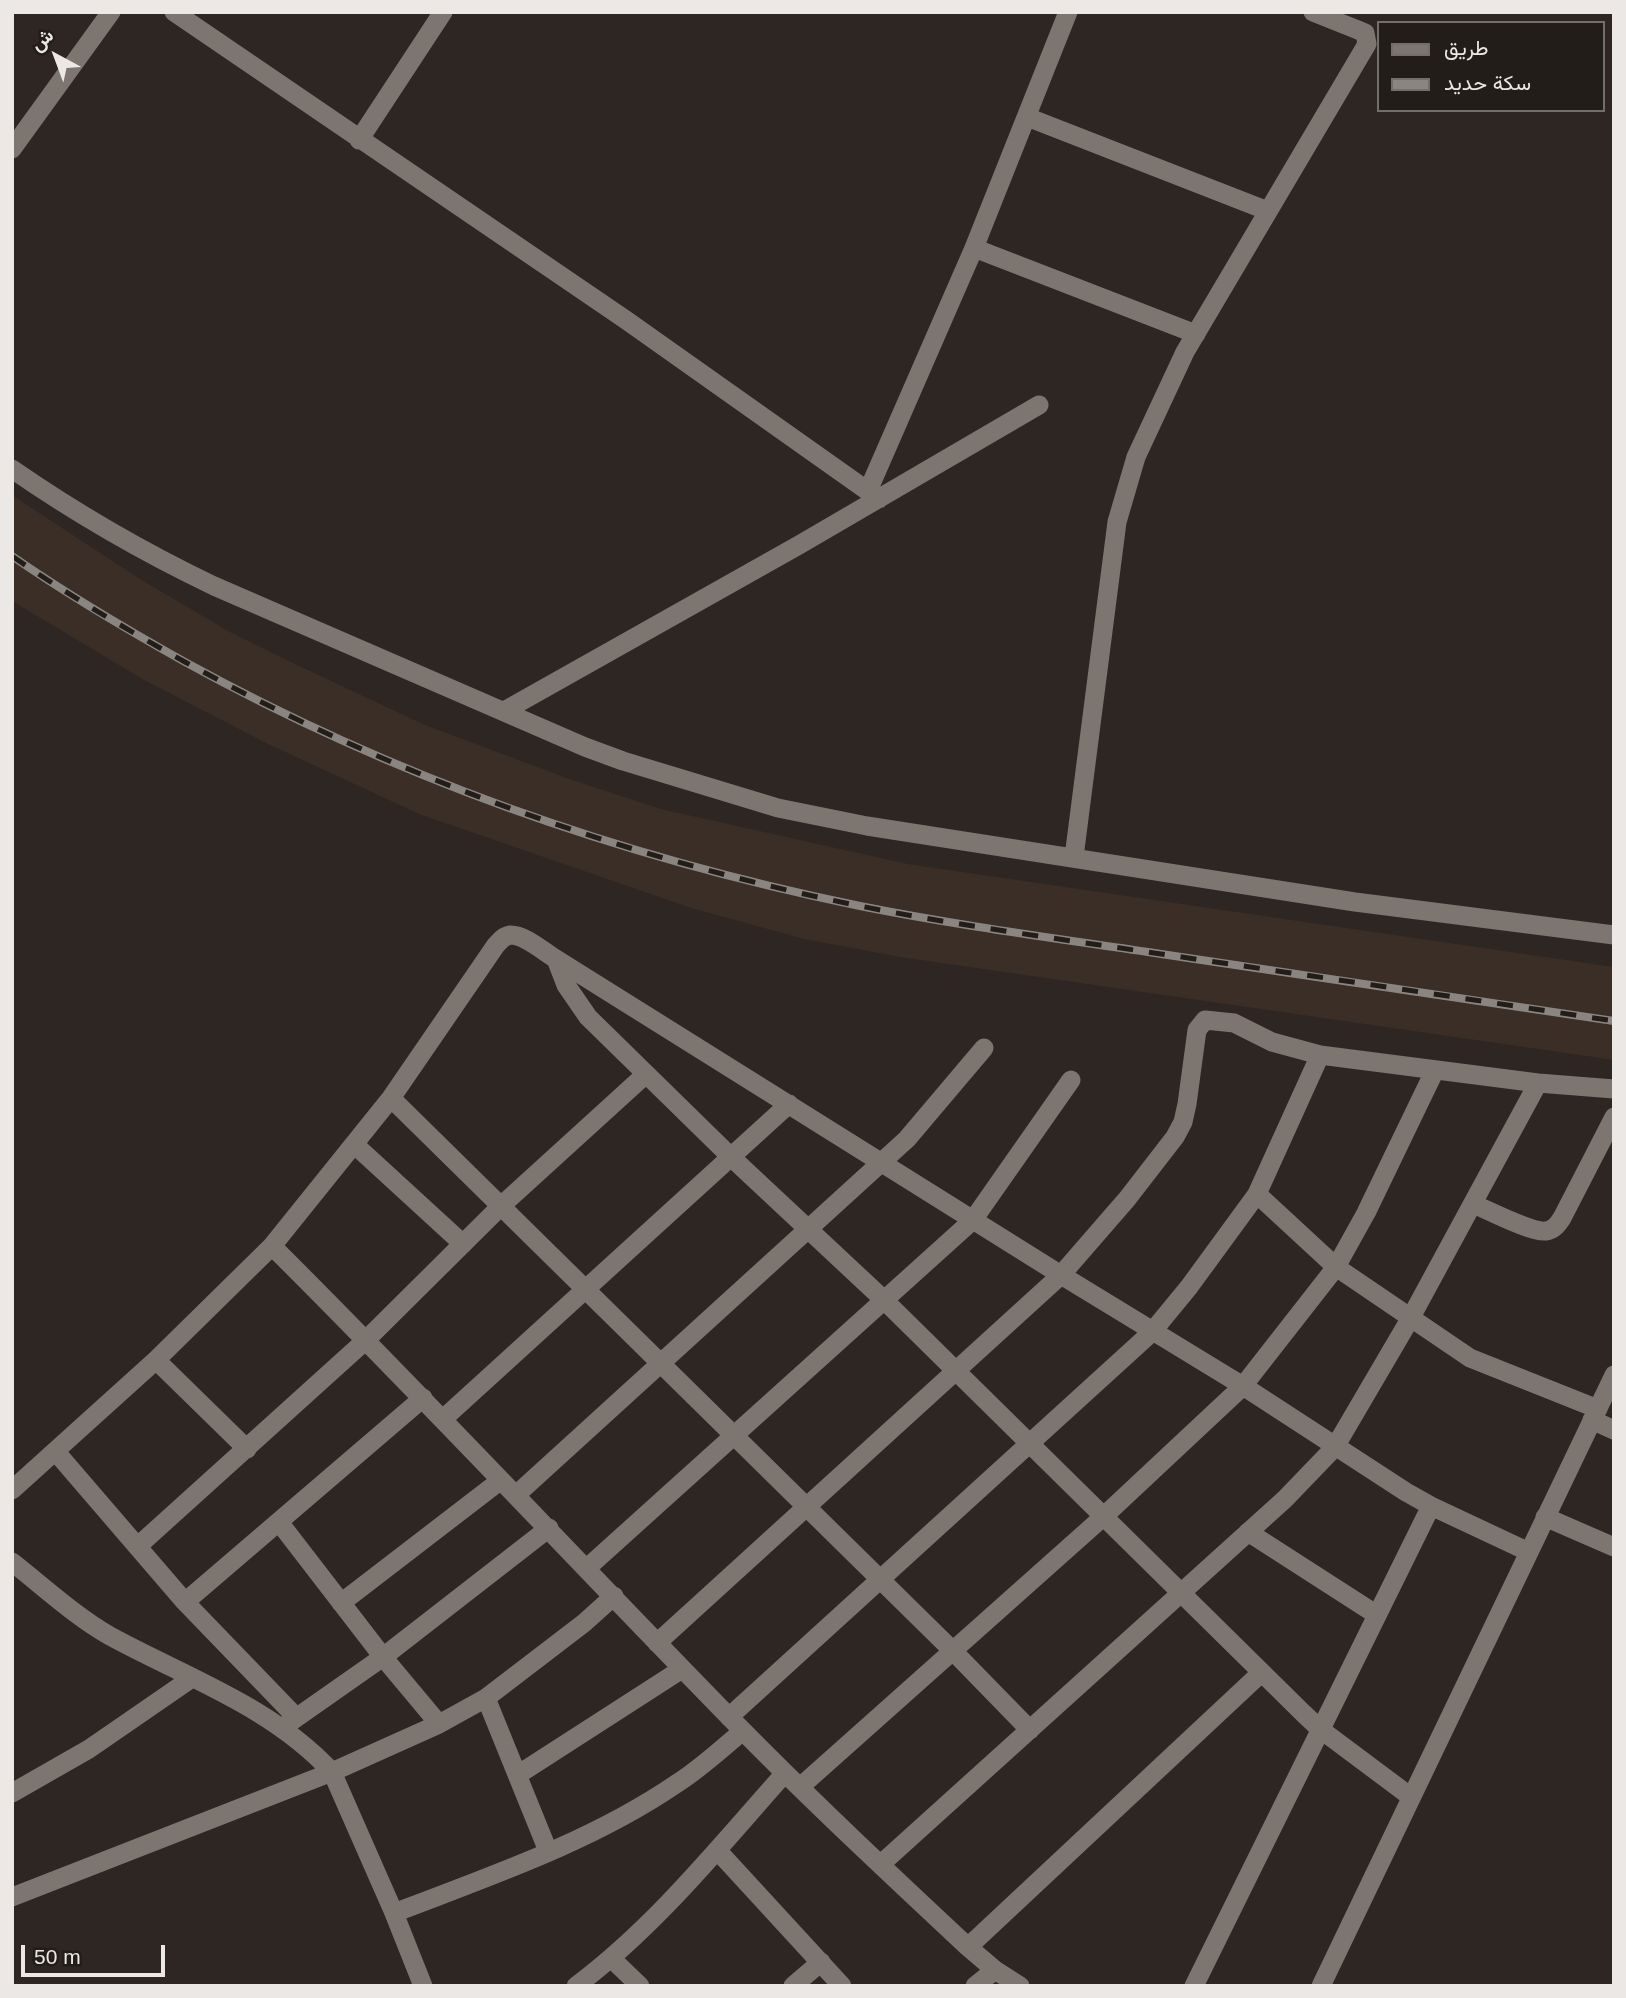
<!DOCTYPE html>
<html>
<head>
<meta charset="utf-8">
<style>
  body { margin:0 }
  #map { position:relative; width:1626px; height:1998px; overflow:hidden; background:#2d2622; font-family:Helvetica,Vazirmatn,sans-serif }
  canvas { display:block }
  .frame { position:absolute; inset:0; border:14px solid #ece8e5; pointer-events:none }
  .legend { position:absolute; left:1377px; top:21px; width:228px; height:91px; box-sizing:border-box; background:#231d19; border:2px solid #736e6b; margin:0; padding:9px 12px; list-style:none; font-size:21px; color:#ece8e5 }
  .legend li { display:flex; align-items:center; gap:14px; height:35px }
  .legend b { width:35px; border:2px solid #736e6b }
  .north { position:absolute; left:21px; top:21px; width:70px; height:70px; -webkit-text-stroke:5px #231d19; paint-order:stroke; rotate:319deg; font-size:19px; font-weight:700; line-height:28px; text-align:center; color:#ece8e5 }
  .north::after { content:''; display:block; margin:auto; width:24px; height:32px; background:#ece8e5; clip-path:polygon(50% 0,100% 100%,50% 72%,0 100%) }
  .scale { position:absolute; left:21px; top:1945px; width:144px; height:32px; box-sizing:border-box; border:4px solid #ece8e5; border-top:0; padding-left:9px; font-size:21px; line-height:24px; white-space:nowrap; color:#ece8e5; -webkit-text-stroke:5px #231d19; paint-order:stroke }
</style>
</head>
<body>
<div id="map">
<canvas width="1626" height="1998"></canvas>
<div class="frame"></div>
<ul class="legend">
<li><b style="height:9px;background:#7d7570"></b>طريق</li>
<li><b style="height:9px;background:#8b8582"></b>سكة حديد</li>
</ul>
<div class="north">ش</div>
<div class="scale">50 m</div>
</div>
<script>
const g = document.querySelector('canvas').getContext('2d');
g.lineJoin = 'round';
function fill(path, color) {
  g.fillStyle = color;
  g.fill(path, 'evenodd');
}
function stroke(path, color, width, dash) {
  g.strokeStyle = color;
  g.lineWidth = width;
  g.lineCap = dash ? 'butt' : 'round';
  g.setLineDash(dash || []);
  g.stroke(path);
}
fill(new Path2D(`
  M12,495L140,579L230,632L295,664L425,725L567,778L661,809L908,864L1614,967V1060L900,957L804,939L691,908L419,814L268,744L144,680L12,601Z`), '#3a2e26');
stroke(new Path2D(`
  M174,12L626,320L879,499
  M1027,117L1268,211
  M359,140L443,12
  M12,149L111,12
  M974,248L1196,334
  M12,469C77,514 143,552 214,586L585,747L623,761L778,808L867,826L1355,902L1614,935
  M868,491L974,248L1068,12
  M504,711L799,545L1039,405
  M1074,857L1117,522L1136,457L1185,352L1367,44L1365,33L1358,30L1313,12
  M556,959L566,985L588,1017L731,1157L884,1300L1303,1713L1320,1729L1411,1797
  M391,1098L953,1651L1030,1730
  M355,1145L463,1244
  M1257,1194L1336,1267L1470,1358L1598,1409
  M1473,1204C1488,1210 1532,1233 1546,1231C1554,1230 1558,1224 1562,1218L1614,1117
  M272,1246C432,1405 585,1570 743,1731C816,1805 892,1876 968,1947L995,1970L1020,1986
  M156,1360L247,1449
  M443,1419L789,1104
  M1592,1420L1614,1430
  M56,1452L185,1602L296,1717
  M12,1490L156,1360L272,1246L391,1098L496,945C500,941 503,936 510,935C524,934 544,952 556,959L1061,1275L1243,1386L1406,1492L1431,1506L1529,1552
  M516,1495L907,1139L984,1048
  M1545,1517L1614,1547
  M279,1522L383,1657L439,1724
  M1248,1532L1377,1615
  M138,1546L366,1340L501,1206L646,1074
  M12,1562C44,1587 75,1616 110,1636C187,1678 271,1706 332,1772L394,1913L423,1986
  M587,1568L973,1220L1071,1080
  M185,1602L423,1398
  M341,1603L501,1480
  M657,1643L1061,1275L1127,1199L1175,1137L1183,1122L1187,1104L1197,1030L1205,1020L1234,1023L1272,1042L1320,1055L1538,1083L1614,1089
  M486,1698L548,1851
  M729,1717L1152,1332L1189,1287L1257,1194L1320,1055
  M286,1725L383,1657L549,1528
  M519,1774L682,1669
  M800,1787L1103,1517L1243,1386L1336,1267L1366,1213L1435,1070
  M12,1793L89,1749L192,1678
  M717,1850L842,1986
  M881,1864L1285,1499L1335,1447L1410,1319L1538,1083
  M12,1897L332,1772L439,1724L486,1698L584,1623L614,1596
  M394,1913C490,1876 591,1842 676,1784C700,1769 721,1749 743,1731
  M968,1947L1261,1673
  M612,1959L640,1986
  M576,1986C656,1926 719,1847 785,1773
  M793,1986L821,1962
  M975,1986L995,1970
  M1194,1986L1431,1506
  M1321,1986L1614,1375`), '#7d7570', 19);
const rail = new Path2D(`
  M12,556C68,595 126,629 185,662C396,778 625,858 860,906C960,926 1061,939 1161,954C1312,976 1463,998 1614,1021`);
stroke(rail, '#8b8582', 8);
stroke(rail, '#231d19', 5, [16]);
</script>
</body>
</html>
